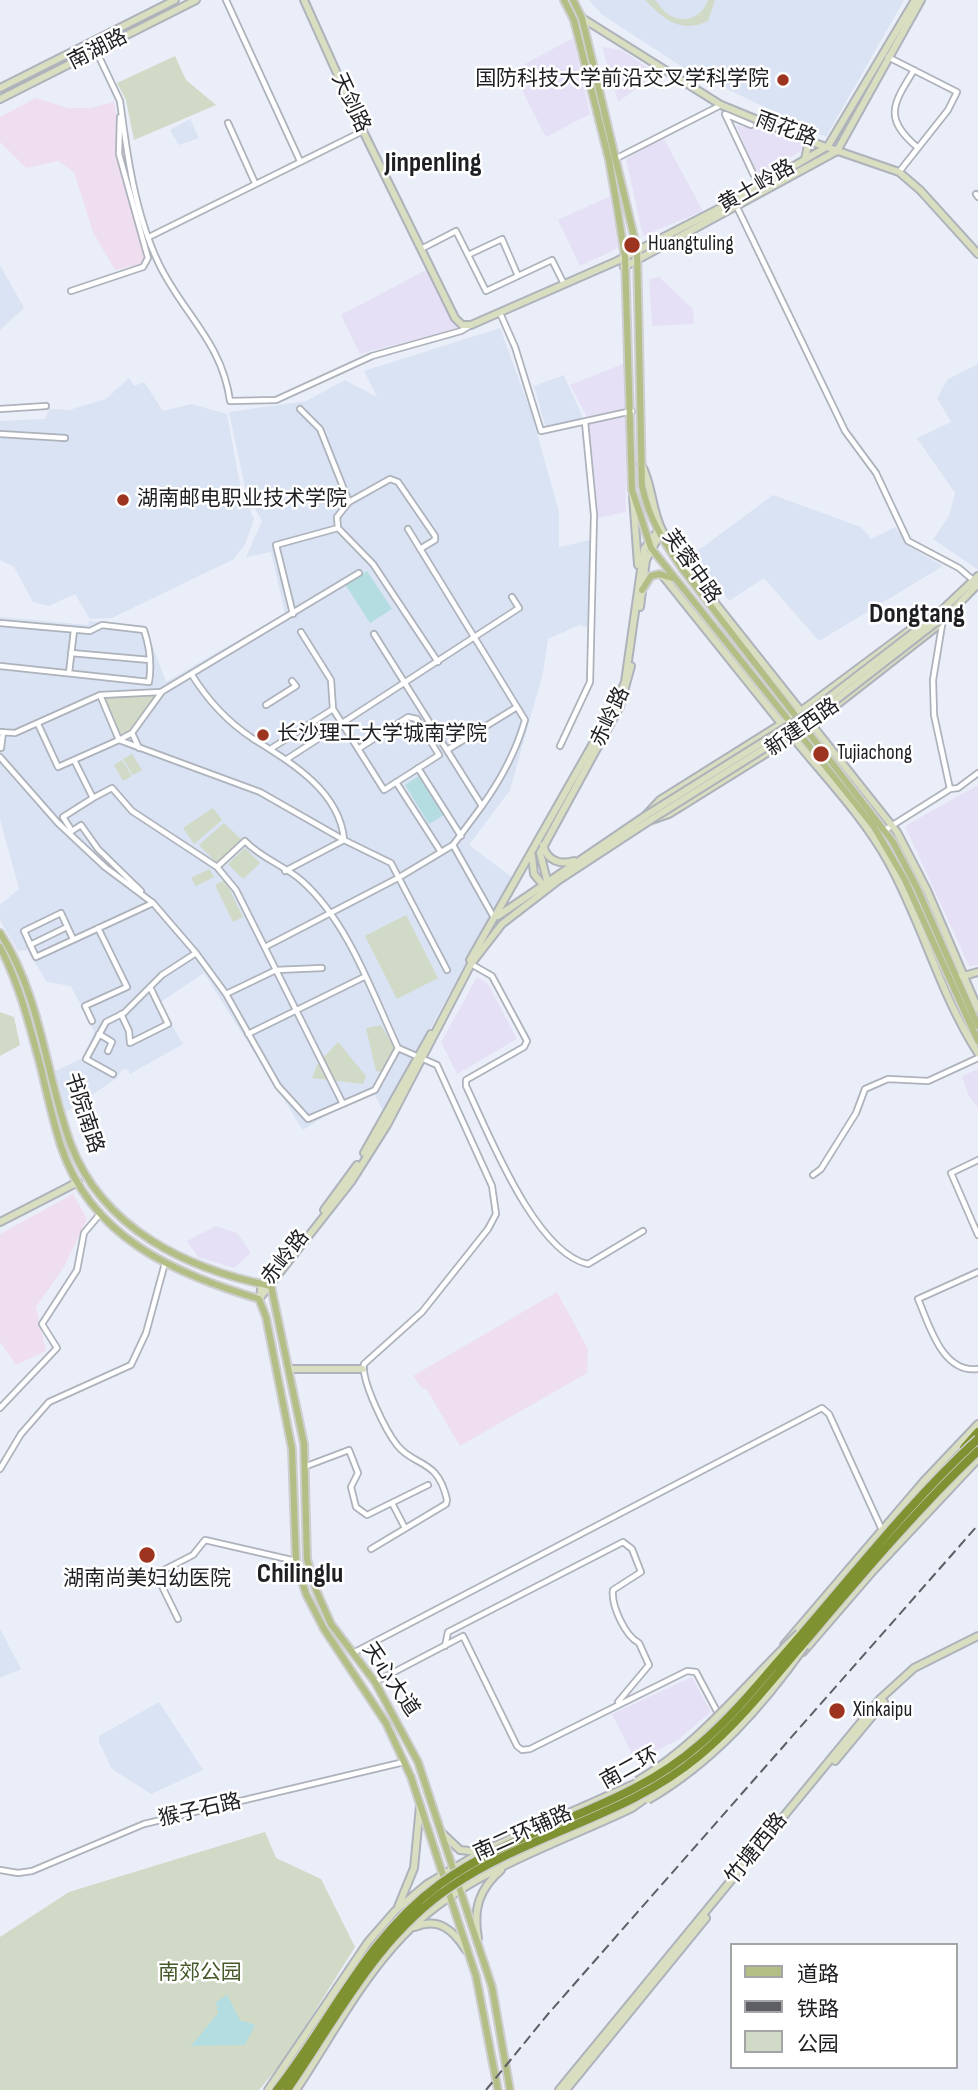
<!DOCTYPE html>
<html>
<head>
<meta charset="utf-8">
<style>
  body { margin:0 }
  #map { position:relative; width:978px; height:2090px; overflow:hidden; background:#e9eef8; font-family:"Sofia Sans Condensed","Noto Sans SC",sans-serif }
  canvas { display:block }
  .legend { position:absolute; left:730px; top:1943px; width:228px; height:126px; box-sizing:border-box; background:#fff; border:2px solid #a5a5a7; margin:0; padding:9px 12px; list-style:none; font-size:21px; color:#1e1f23 }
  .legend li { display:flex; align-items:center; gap:14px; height:35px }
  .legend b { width:35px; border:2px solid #a5a5a7 }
</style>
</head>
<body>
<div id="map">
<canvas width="978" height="2090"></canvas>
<ul class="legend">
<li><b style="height:9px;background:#b2be83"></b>道路</li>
<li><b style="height:9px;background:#5d5f65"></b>铁路</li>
<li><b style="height:19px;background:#d1dac6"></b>公园</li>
</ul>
</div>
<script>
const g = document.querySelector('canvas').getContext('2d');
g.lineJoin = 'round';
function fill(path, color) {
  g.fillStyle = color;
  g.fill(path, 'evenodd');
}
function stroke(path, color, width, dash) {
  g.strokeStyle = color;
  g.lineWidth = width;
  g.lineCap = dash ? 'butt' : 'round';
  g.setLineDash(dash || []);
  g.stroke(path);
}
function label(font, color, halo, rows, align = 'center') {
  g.font = font + ' "Sofia Sans Condensed","Noto Sans SC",sans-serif';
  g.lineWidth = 5;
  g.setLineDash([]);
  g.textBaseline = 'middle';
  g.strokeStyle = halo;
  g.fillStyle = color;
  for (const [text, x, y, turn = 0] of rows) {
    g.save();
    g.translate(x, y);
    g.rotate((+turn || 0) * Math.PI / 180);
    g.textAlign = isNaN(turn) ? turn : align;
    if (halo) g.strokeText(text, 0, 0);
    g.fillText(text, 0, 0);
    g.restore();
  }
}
fill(new Path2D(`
  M573,38L590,114L546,137L512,71Z
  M602,47L622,50L656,74L618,102Z
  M736,125L801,139L802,150L759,178Z
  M663,137L703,211L643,236L626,159Z
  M610,196L618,248L580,266L558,220Z
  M426,270L458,328L360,354L341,315Z
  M659,277L693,309L694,324L652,326L649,279Z
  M625,363L626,512L598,518L586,415L570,385Z
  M978,785V965L969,966L905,826Z
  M477,977L488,984L517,1039L457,1074L441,1042Z
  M978,1069V1108L968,1094L962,1076Z
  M216,1226L237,1233L251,1253L234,1268L198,1257L187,1241Z
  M692,1677L711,1712L679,1739L636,1762L612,1714Z`), '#e6e0f6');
fill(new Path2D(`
  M36,98L68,108H90L114,102L145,263L115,270L93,232L74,172L58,161L26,168L0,142V117Z
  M73,1194L87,1219L64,1267L36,1307L46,1351L16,1365L0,1342V1234Z
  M557,1292L588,1349L587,1373L460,1446L427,1390L421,1387L413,1376Z`), '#efdeef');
fill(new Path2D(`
  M589,0H904L826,137L684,68L601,14Z
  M190,119L199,138L179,145L170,130Z
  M0,265L24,308L0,330Z
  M500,328L532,415L559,512V547L595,539L593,629L579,625L548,639L543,673L510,790L469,845L513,878L384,1113L374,1093L330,1113L303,1130L204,973L159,1003L183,1044L130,1074L127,1069L122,1070L117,1078L66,1112L55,1071L83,1058L94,1032L71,986L47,982L27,950L18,951L0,920V905L19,889L0,819V617L88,625L89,621L145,626L166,682L285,613L271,552L246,557L262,521L246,492L229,412L306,401L345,380L377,397L364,371Z
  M978,364V568L977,569L933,539L949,516L955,493L917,438L951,422L937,398L948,379Z
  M564,375L583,418L546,428L534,386Z
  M129,378L134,386L144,382L163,411L192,404L227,414L241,490L254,519L245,544L234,559L112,618L90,619L75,594L49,606L33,602L14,567L0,560V421L45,419L49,409L69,410L106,399Z
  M773,495L861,527L871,539L895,527L910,547L943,566L819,641L764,578L729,601L692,555Z
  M0,1629L21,1669L0,1678Z
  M159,1702L203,1770L151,1794L112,1769L99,1742V1736Z`), '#dae3f3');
fill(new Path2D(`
  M645,0H655C659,5 666,14 671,16C688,24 703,15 708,0H715L708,21C680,34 664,19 645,0Z
  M175,56L186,80L216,105L134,140L126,100L117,83Z
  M156,695L131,732L119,734L105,698Z
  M132,754L142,770L133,775L123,759Z
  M122,760L132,776L123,781L114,765Z
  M213,808L222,820L194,844L183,828Z
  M224,823L242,840L217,863L199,845Z
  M245,848L260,863L243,879L228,864Z
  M209,869L214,877L196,886L191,878Z
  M225,880L243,917L233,922L215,885Z
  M406,915L438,978L397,999L365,936Z
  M0,1012L14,1017L20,1045L0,1056Z
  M381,1025L395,1049L383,1072L376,1071L366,1028Z
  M338,1042L366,1076L363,1084L312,1078L317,1065Z
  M265,1832L276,1858L321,1879L355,1947L284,2060L259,2090H0V1937L69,1892Z`), '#d1dac6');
fill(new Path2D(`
  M367,571L392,609L370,623L345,584Z
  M419,776L444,815L429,824L405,785Z
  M227,1995L240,2020L255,2025L245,2045L191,2046L218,2013L216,2002Z`), '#b4dde2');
const street = new Path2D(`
  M226,0L300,161
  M92,42L120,101
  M888,57L957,92L948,110L899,172
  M914,70C893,104 883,118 917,147
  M120,101C127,155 135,214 159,264C183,314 222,342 230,401L276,400L372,356L461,331L471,325
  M228,123L255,183
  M751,125L725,114L759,186
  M617,158L721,105
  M976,194L978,197
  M735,203L845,431L876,473L908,541L959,568L973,580
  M149,237L363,131
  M421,249L456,231L486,291L552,260L563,282
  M468,255L502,239L518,276
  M71,291L143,267L148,258L119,154L120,117
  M500,313L515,347L541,431L632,411
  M0,409L46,406
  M300,409L320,429L349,502
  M0,434L65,438
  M338,528L337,517L349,502L390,479L398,482L435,536V540L420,549
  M408,529L525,720C516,752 502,778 482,806
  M293,614L276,545L338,528L373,564L438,662
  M0,623L90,631L102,625L144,630C150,648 152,663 149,682L0,666
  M301,632L331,680L333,709L384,790L439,755L417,719L408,717L358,749
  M71,653L150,660
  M69,673L74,630
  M192,675C207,699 228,722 252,738C290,762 339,790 344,839
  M100,695L119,740L132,733L161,693
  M266,705L296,686L292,681
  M38,724L58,767L119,740L260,792L344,840
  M0,732L15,733L100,695L161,692L359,573
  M132,733L139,748
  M560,746L590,682L594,515L585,422
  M1,748L3,732
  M272,748L333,709
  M447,750L517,707
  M0,757L58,823L105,867L153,903L196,953L226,994L278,1086L308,1119L375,1090L398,1048
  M287,759L519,608L512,597
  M74,760L93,798L112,788L132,811L217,867
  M418,768L461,836
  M396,782L441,852
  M950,789L958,788L978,773
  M93,798L63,817L72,831L81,825L98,849L141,891
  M885,830L950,789L934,715L933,680L943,619
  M453,845L493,916
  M285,871L344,840L391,863L447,970
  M73,939L61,913L24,931L36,957L153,903L152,902
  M30,945L67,927
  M265,947L398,878L453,845L482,806L374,634
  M471,964L492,976L527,1041L524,1047L466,1080V1086C488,1132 535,1253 588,1264L643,1231
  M226,994L276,970L322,968
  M121,1014L129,1031L130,1043L168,1024L150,987
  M92,1021L85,1006L127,987L98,928
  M99,1034L112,1042L108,1051
  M248,1034L364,977
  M113,1074L86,1059L106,1022L124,1013L162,975L196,953
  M343,1104L236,890L217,867L245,841C262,859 284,865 302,881C349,923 372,993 398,1048L437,1065L492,1186L496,1214L488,1229L422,1312L364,1364C361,1381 386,1431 397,1445C414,1467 438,1458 447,1500L446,1504L371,1549
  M978,1160L951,1173L978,1235
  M813,1175L821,1169L856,1113L865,1089L888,1079L928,1081L978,1058
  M978,1272L918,1299C929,1324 942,1374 978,1369
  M0,1408L57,1348L42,1324L77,1270L84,1233L100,1214
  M304,1467L349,1450L358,1473L351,1487L356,1507L367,1515L428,1485
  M0,1469L21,1434L49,1402L131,1365L146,1333L165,1263
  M392,1503L405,1528
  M178,1619L156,1574L193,1555L205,1540L296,1561
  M445,1646L448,1632L623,1542L632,1549L641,1572L613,1590C611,1605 625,1636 639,1643L649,1665L618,1702
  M353,1653L822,1408L829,1414L882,1530
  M375,1682L463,1636L517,1746L522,1750L530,1749L687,1671L696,1672L720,1717
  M0,1870L18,1873L32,1871L144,1824L404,1762`);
const secondary = new Path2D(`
  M304,0L363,131L455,318L462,325H471L617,261L734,201L828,146L915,0
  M582,18L721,105L809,141L899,172L920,190L978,254
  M0,88L175,0
  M0,99L196,0
  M805,159L809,141
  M624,267L837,151L921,0
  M641,464C653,484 651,511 663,532
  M633,496L638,565
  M674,551L897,832L927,890L978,1009
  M663,576L784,727
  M640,607L646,560L659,536
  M791,735C824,776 864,817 889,863C923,925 940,994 978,1053
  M543,845C547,861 560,865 574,861
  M532,856L534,874L544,886
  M548,884L540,853L620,706L631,666
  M498,916L645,816L660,800L797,714L926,618L940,612L978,576
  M470,960L616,703L625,682L644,549L657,532
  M960,977L978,972
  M364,1153L431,1034
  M324,1210L357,1165
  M0,1222L78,1182
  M260,1296L262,1284L279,1269
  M259,1299L351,1182L387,1125L471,964L502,924L559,880L649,821L669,814L807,728L935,628L978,584
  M289,1369H363
  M784,1645L924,1481L978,1424
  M803,1652L872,1572L978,1459
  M711,1729L748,1688
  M835,1761L884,1702
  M443,1834L460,1850L478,1852
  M398,1907L414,1868L420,1806
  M415,1927C439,1917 453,1930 466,1950
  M478,1938C473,1909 479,1889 501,1870
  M268,2090L368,1942L395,1911L427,1884L483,1851L634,1784
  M296,2090C330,2039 360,1981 402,1937C464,1872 553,1846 632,1808L653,1793
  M559,2090L880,1699L914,1668L978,1636
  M566,2090L706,1918`);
const primary = new Path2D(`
  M564,0L574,20L609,160L617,206L625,257L632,490L651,548L874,827L905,880L978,1041
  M573,0L582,18L637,249L642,486C649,519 664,542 683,570L893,842L917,888L978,1026
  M642,590L651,576L659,574L673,578
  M0,933C42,998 45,1074 71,1145C103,1229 187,1269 271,1286L304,1444L307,1559L316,1590L331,1624L375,1682L418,1762L492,1987L510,2090
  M0,947C20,985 30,1027 41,1068C47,1094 53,1121 61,1146C91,1238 174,1273 259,1299L266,1317L292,1449L296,1561L306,1594L324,1629L386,1723L411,1777L476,1976L498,2090`);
const highway = new Path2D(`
  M964,1448L978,1432`);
stroke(street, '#adb2bb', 8);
stroke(secondary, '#adb2bb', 10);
stroke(primary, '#cececf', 10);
stroke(highway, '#cececf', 11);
stroke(street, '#fff', 4.5);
stroke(secondary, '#d9dec1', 6);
stroke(primary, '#b2be83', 6);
stroke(highway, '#7f9231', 8);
stroke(new Path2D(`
  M486,2090L548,2014L978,1525`), '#5d5f65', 2, [10, 5]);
const secondaryBridge = new Path2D(`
  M645,816L809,713L940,612
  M649,821L813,718L943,617
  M637,1781C702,1742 745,1684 799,1633
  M648,1800C713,1762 762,1707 805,1646`);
const highwayBridge = new Path2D(`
  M277,2090C332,2020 366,1938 440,1884C521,1825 624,1811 700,1744C727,1721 750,1694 773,1667C841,1591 903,1508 978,1439
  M287,2090C337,2018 377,1936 452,1886C530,1833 626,1817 699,1756C736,1725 766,1688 797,1651C855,1583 913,1513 978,1451`);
stroke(secondaryBridge, '#adb2bb', 10, []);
stroke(highwayBridge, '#cececf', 11, []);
stroke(secondaryBridge, '#d9dec1', 6);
stroke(highwayBridge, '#7f9231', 8);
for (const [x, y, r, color] of [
  [783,80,7,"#9d341f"],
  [632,245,9,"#9d341f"],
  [123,500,7,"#9d341f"],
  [263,735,7,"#9d341f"],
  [821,754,9,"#9d341f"],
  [147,1555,9,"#9d341f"],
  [837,1711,9,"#9d341f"]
]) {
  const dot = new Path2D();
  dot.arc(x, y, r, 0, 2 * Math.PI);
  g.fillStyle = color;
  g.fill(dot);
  stroke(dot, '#fff', 2.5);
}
label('21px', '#1e1f23', '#fff', [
  ["南湖路",98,50,-27],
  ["天剑路",350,103,65],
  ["雨花路",786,130,20],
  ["黄土岭路",757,187,-30],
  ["芙蓉中路",691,567,55],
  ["赤岭路",611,717,-65],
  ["新建西路",803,728,-35],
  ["书院南路",83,1113,72],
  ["赤岭路",286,1258,-52],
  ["天心大道",390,1680,56],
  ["南二环",630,1769,-29],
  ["猴子石路",200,1811,-13],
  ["南二环辅路",523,1834,-24],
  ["竹塘西路",757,1849,-51]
]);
label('21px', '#1e1f23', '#fff', [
  ["国防科技大学前沿交叉学科学院",769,80,"right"],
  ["Huangtuling",648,245],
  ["湖南邮电职业技术学院",137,500],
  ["长沙理工大学城南学院",277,735],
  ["Tujiachong",837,754],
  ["湖南尚美妇幼医院",147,1580,"center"],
  ["Xinkaipu",853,1711]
], 'left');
label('21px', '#475a2b', '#fff', [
  ["南郊公园",200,1974]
]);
label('bold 28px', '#1e1f23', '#fff', [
  ["Jinpenling",433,164],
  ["Dongtang",917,615],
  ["Chilinglu",300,1575]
]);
</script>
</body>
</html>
